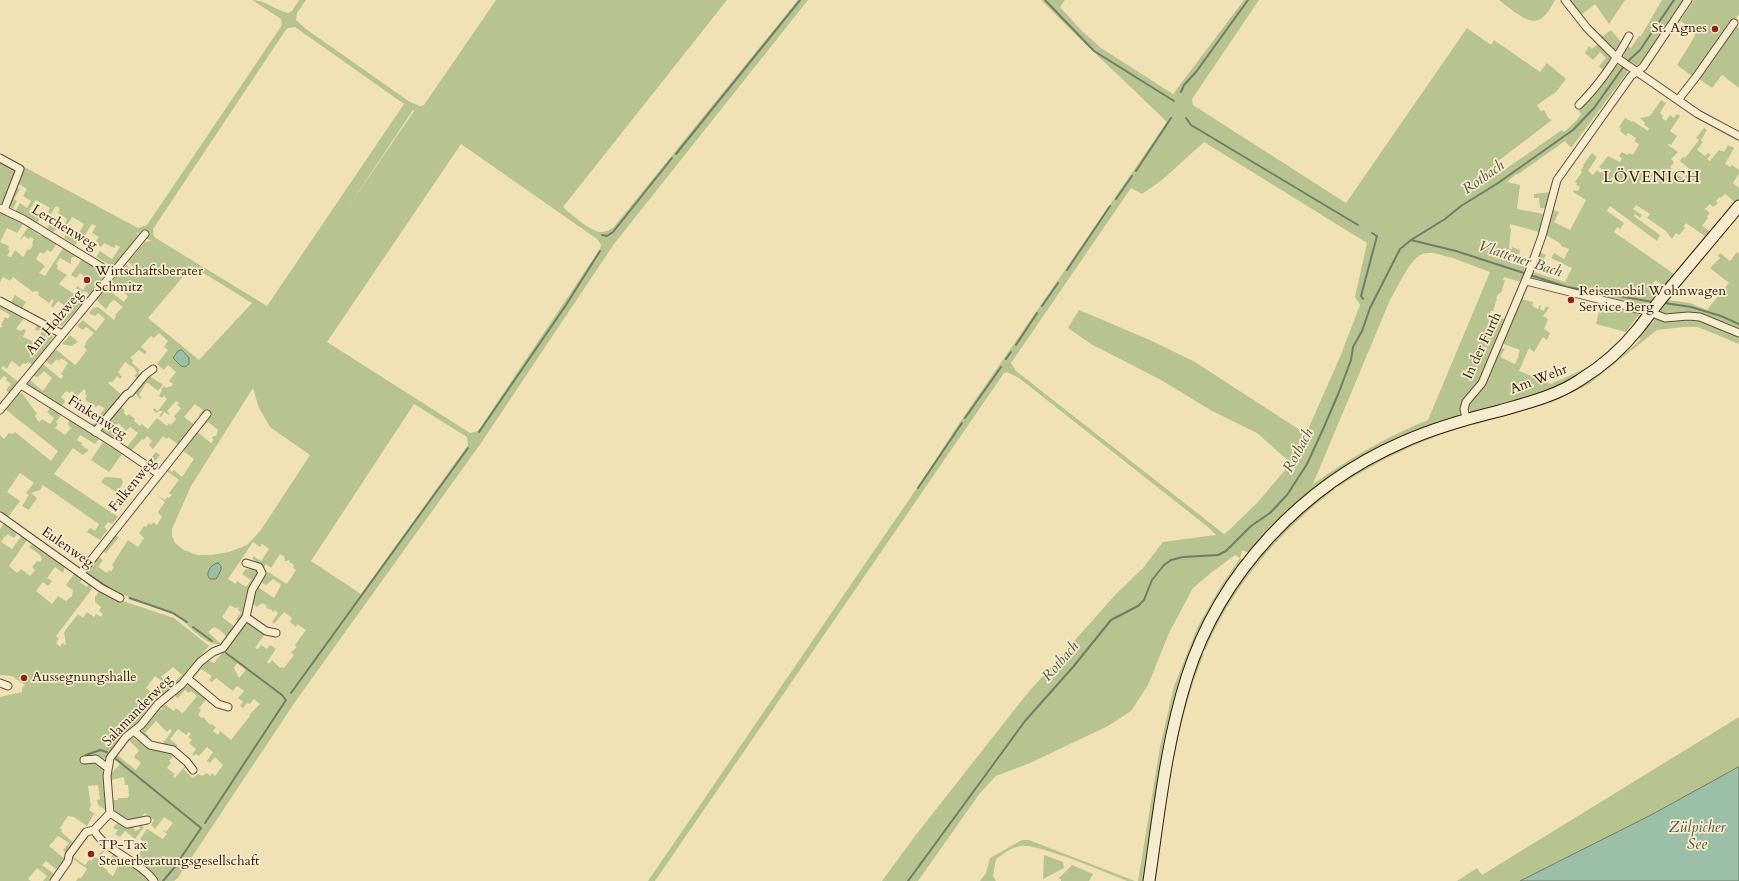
<!DOCTYPE html>
<html>
<head>
<meta charset="utf-8">
<style>
  body { margin:0 }
  canvas { display:block; background:#f1e2b5 }
</style>
</head>
<body>
<canvas width="1739" height="881"></canvas>
<script>
const g = document.querySelector('canvas').getContext('2d');
g.lineJoin = 'round';
function fill(path, color) {
  g.fillStyle = color;
  g.fill(path, 'evenodd');
}
function stroke(path, color, width, dash) {
  g.strokeStyle = color;
  g.lineWidth = width;
  g.lineCap = dash ? 'butt' : 'round';
  g.setLineDash(dash || []);
  g.stroke(path);
}
function label(font, color, halo, rows, align = 'center') {
  g.font = font + ' Cardo,serif';
  g.lineWidth = 3.5;
  g.setLineDash([]);
  g.textBaseline = 'middle';
  g.strokeStyle = halo;
  g.fillStyle = color;
  for (const [text, x, y, turn = 0] of rows) {
    g.save();
    g.translate(x, y);
    g.rotate((+turn || 0) * Math.PI / 180);
    g.textAlign = isNaN(turn) ? turn : align;
    if (halo) g.strokeText(text, 0, 0);
    g.fillText(text, 0, 0);
    g.restore();
  }
}
fill(new Path2D(`
  M252,0C265,0 275,10 288,13L292,11L299,0H306L297,13L296,20L306,29L410,102L420,106L424,105L496,0H727L563,207C571,214 591,232 601,232C606,232 609,230 613,228L798,0H808L614,244L481,443L295,702L178,878L174,881H158L134,860L146,844L140,839L147,829L163,839L167,834L163,831L164,830L166,832L173,823L164,817L155,829L151,825L154,820L145,813L141,817L130,821L115,811L113,800H118V798H127L129,796L128,785H125L124,777L111,780L110,775L120,764L115,760V757L116,754L136,770L141,763L134,757L139,750L128,740L133,738L150,749L167,751L174,755L169,761L171,763L167,768L175,774L173,776L175,778L186,765L184,770L193,778L198,774L202,776L207,773L210,776L212,773L215,776L223,765L215,757L210,763L207,761L213,752L207,747L199,756L196,754L194,756L192,754L196,749L189,743L192,740L188,737L191,734L189,732L186,735L178,729L170,739L178,746L174,747L162,744L172,731L170,729L167,732L156,721L145,733L149,736L147,738L142,733V730L159,708L162,710L163,709L160,707L164,704L174,711L176,708L182,713L185,711L197,696L191,691L189,693L185,690L178,698L174,695L185,686L190,685L207,698L199,708L201,710L198,715L202,718L203,717L210,725L211,724L216,727L213,731L218,735L220,731L231,740L250,716L249,715L260,704L254,699L250,704L247,703L243,708L240,706L243,702L238,698L244,691L237,686L233,691L216,678L212,682L209,680L212,676L201,669L195,677L194,676L207,660L214,663L245,625L248,624L265,634L255,648L258,649L261,645L267,649L270,645L276,649L267,662L269,664L272,660L280,668L282,667L284,668L294,655L291,652L297,647L295,645L306,630L297,624L296,627L290,622L292,618L284,612L274,624L272,622L278,613L275,610L273,613L272,610L266,608L267,606L262,603L257,607L253,604L255,593L258,587L274,598L281,585L273,579L266,585L261,582L268,572L287,584L296,570L293,568L294,565L289,562L290,560L285,561L284,556L280,554L271,568L266,564L264,567L253,559V556L261,561L269,549L262,544L260,547L253,542L228,579L236,584L237,581L246,587L251,580L242,574L246,569L248,570L250,568L257,571L258,575L245,614L239,622L236,620L241,612L238,610L239,607L235,608L230,605L222,617L235,627L227,637L220,630L214,627L208,632L221,644C207,647 191,627 180,619C166,608 144,605 128,599V596L116,594L86,574L85,572L97,556L103,560L98,567L107,573L109,570L111,572L114,567L112,565L128,540L138,547L144,538L139,533L144,526L146,527L149,523L151,525L153,522L157,525L162,517L158,512L165,502L158,496L165,500L167,497L169,498L172,495L169,493L179,480L167,471L168,469L172,472L174,470L182,477L194,459L182,450L191,440L196,431L211,443L214,440L212,438L214,436H216L218,430L208,422L200,429L202,417L199,415L203,410L195,404L184,417L195,425L179,445L168,437L167,439L163,436L153,449L149,445L152,441L147,436L144,440L142,439L131,451L126,448L138,433L130,427L126,431L118,423L112,430L121,438L117,442L102,431L121,407L125,411L124,413L127,416L129,414L135,419L134,421L140,426L142,424L148,429L157,418L167,426L169,423L171,425L176,419L174,416L181,408L177,405L179,403L176,401L167,411L170,414L169,415L164,412L161,417L159,416L163,411H160L156,413L153,410L154,408L158,411L167,399L164,396L162,398L159,396L162,390L161,389L164,386L167,388L169,386L171,387L173,384L169,381L176,372L168,365L164,370L157,364L168,350L164,347L168,341L159,333L154,338L151,336L141,347L147,352L145,354L139,350L130,358L133,360L132,363L140,370L138,373L141,375L138,379L134,376L137,373L134,368L125,362L118,372L122,377L120,379L117,376L112,383L110,381L108,383L122,395L96,427H92V424L98,423L101,419L98,416L105,408L98,405L96,407L93,404L91,405L85,399L87,396L85,394L86,391L84,389L77,396L72,391L70,393L66,391L61,397L65,401L62,406L27,385V384L30,380L43,391L52,378L44,371L38,377L33,376L43,364L61,379L63,376L61,374L68,363L61,358L59,361L57,359L51,365L46,361L54,351L57,350L75,365L77,363L87,350L84,347L86,344L85,343L94,333L86,327L83,330L77,326L83,320L96,331L105,319L98,313L95,316L89,313L93,308L98,307L114,320L116,316L115,315L123,307L114,300L110,303L106,309L96,300L106,288L124,302L128,296L118,288L116,290L109,285L126,265L139,274L140,272L128,262L145,242L151,241L136,232L138,235L137,239L116,264L110,265L96,257L100,251L112,259L120,247L116,245L114,248L104,243L101,247L98,245L99,243L96,241L99,237L92,233L96,226L92,224L81,241H78L75,245L64,238L66,234L64,232L65,229L77,236L84,224L72,217L67,225L65,224L67,219L58,213L60,208L56,206L51,214L48,212L50,208L36,200L30,209L42,216L36,224L15,212L20,203L27,208L31,201L23,196L27,189L17,183L23,168L0,156V154L138,228L147,225L282,25L281,19ZM295,27L404,104L267,306L154,237L153,229L285,31L288,28ZM413,110L414,111L345,212ZM461,144L597,239L601,245L600,249L478,431L470,433L327,342ZM192,266L252,303L199,360L148,318ZM253,388L259,408L270,427L310,455L261,530L247,545L229,552L211,555H197L184,550L175,543L172,536V529L191,486ZM414,404L467,437L468,445L361,594L311,561ZM237,663L246,670L239,678L234,668Z
  M1041,0H1065L1060,7L1083,32L1101,48L1173,94L1244,0H1259L1192,99L1193,105L1346,203L1467,28L1491,45L1494,40L1540,72L1547,63L1566,79L1556,92L1537,105L1541,111L1544,110L1549,119L1552,120L1493,165L1496,169L1492,172L1493,175L1507,168L1562,130L1564,132L1575,122L1581,114L1578,110L1585,105L1615,65L1617,64L1627,70V73L1571,148L1565,141L1517,175L1516,174L1507,182L1520,185L1517,209L1544,214L1539,232L1510,224V228L1511,229L1509,249H1512V247L1520,250L1519,255L1523,256L1521,260L1511,256L1510,263L1527,267L1521,282L1504,277L1503,280H1505L1501,293H1499L1496,298L1497,299L1493,311H1491L1490,314L1507,320L1489,363L1474,390L1463,399L1459,416L1375,452L1250,553L1242,550L1240,558L1244,560L1186,671L1145,881H1138L1160,747L1174,686L1198,626L1221,586L1240,558L1235,555L1212,572L1193,588L1169,633L1148,685L1131,711L1108,726L1030,763L996,776L980,793L918,881H882L915,836L1026,695L1116,594L1143,568L1163,542L1216,535L1208,527L1019,378L1007,372L1004,373L655,881H648L919,485L960,422L1167,122C1125,81 1082,42 1041,0ZM1204,142L1367,243L1355,297L1360,305L1340,357L1306,434L1195,362L1150,340L1079,310L1068,328L1091,344L1161,380L1212,411L1257,433L1291,463L1257,503L1226,533L1224,534L1016,371L1011,363L1131,188L1142,194L1162,180ZM1433,253L1453,258L1490,272L1428,420C1386,437 1350,458 1313,484L1390,300C1398,287 1408,263 1420,255C1424,253 1429,253 1433,253Z
  M1499,0H1555C1537,36 1524,18 1499,0Z
  M1569,0H1625L1609,24L1595,4L1581,15Z
  M1662,0H1683L1641,63L1636,65L1623,57L1627,46L1631,48L1639,36H1641Z
  M1694,0H1739V14L1693,77L1677,65L1695,36L1693,29L1680,21Z
  M1736,26L1739,28V88L1722,75L1712,88L1698,78Z
  M1611,30L1621,42L1614,51L1599,36L1601,34L1603,36Z
  M1598,44L1611,58L1603,70L1599,66L1606,58L1600,52L1593,60L1585,53L1589,46L1592,49Z
  M1661,100L1666,103L1660,113L1663,116L1662,118L1666,121L1670,115L1674,118L1677,114L1680,116L1670,131L1677,136L1671,145L1669,144L1668,145L1678,152L1671,159L1674,162L1670,167L1683,179L1691,170L1680,161L1683,157L1685,158L1699,140L1696,138L1704,128L1707,130L1701,140L1703,142L1697,150L1705,156L1708,153L1711,155L1707,159L1710,161L1719,150L1724,152L1728,145L1734,148L1725,164L1730,167L1732,165L1739,170V174L1733,183L1739,188V199L1736,203L1725,194L1721,198L1719,197L1716,201L1718,203L1713,207L1710,204L1705,209L1710,213L1707,216L1708,218L1702,226L1711,232L1706,237L1686,223L1684,226L1685,228L1679,235L1676,233L1672,239L1666,231L1647,218L1650,214L1636,205L1633,209L1642,215L1640,218L1635,214L1634,216L1660,235L1657,241L1610,206L1607,211L1624,223L1620,229L1617,227L1614,232L1674,274L1664,287L1656,280L1653,283L1657,287L1653,292L1657,296L1650,305L1644,307L1531,279L1533,272L1565,282L1572,268L1551,258L1554,253L1564,259L1569,249L1561,246V244L1546,235L1552,209L1559,212L1554,222L1570,230L1586,200L1573,192L1574,190L1578,191L1580,187L1576,185L1577,183L1575,182L1582,172L1581,170L1584,166L1583,165L1592,153L1597,157L1588,171L1593,175L1597,170L1601,173L1603,170L1599,167L1608,156L1620,162L1622,158L1619,156L1622,152L1628,155L1629,153L1633,155L1639,144L1635,142L1636,138L1628,133L1626,136L1620,131L1621,128L1619,127L1625,118L1632,122L1633,121L1648,131L1649,128L1644,125L1645,123L1640,118L1650,116Z
  M0,159L16,170L3,203H0Z
  M15,187L20,189L14,199L17,201L13,209L9,206Z
  M1550,192L1546,208H1540L1539,198H1534V194Z
  M0,211L23,224L17,233L7,228L0,242L9,246L8,249L10,251L7,256L11,257L15,250L23,257L28,249L30,250L33,245L32,243L34,239L30,237L29,239L24,236L19,241L28,227L40,236H43L57,244L51,252L47,250L44,254L40,252L36,259L45,266L39,273L45,276L63,248L77,256L71,258V264L60,258L56,264L58,266L57,269L67,275L59,284L85,301L62,326L52,322L57,314L61,316L67,307L58,301L53,308L51,306L54,300L52,299L49,303L38,295L39,293L37,291L33,292L13,277L10,281L3,277L0,282Z
  M49,220L60,226L53,232L47,228L49,225L47,222Z
  M1540,252L1546,255L1539,268L1535,266Z
  M1737,252L1739,254V331L1700,315H1665L1661,313L1660,308L1667,300L1690,303L1707,310L1729,283L1710,268L1720,258L1718,256L1720,253L1730,261Z
  M82,259C102,271 111,276 89,295L87,292L83,291L81,295L78,293L79,290L76,288L77,286L83,290L89,280L80,273L76,278L71,275Z
  M15,295L26,302L22,308L11,302Z
  M1521,299L1533,302L1532,306L1538,309L1540,305L1541,306L1540,309L1544,311L1546,306L1549,308L1543,316L1548,319L1544,329L1550,333L1547,340L1543,337L1534,352L1529,348L1519,371L1551,384C1566,377 1584,370 1598,360C1606,353 1610,347 1620,343L1606,358L1554,391L1471,415L1468,405L1500,348L1505,349L1501,355L1502,358L1515,364L1519,355H1518L1520,350L1501,343Z
  M1601,302L1640,313L1626,332L1596,324Z
  M0,305L24,318L16,329L21,331L23,329L26,330L23,337L36,343L42,331L35,330L37,325L50,332L53,337L44,351L33,365L28,362L26,364L23,363L20,367L12,361L9,364L7,369L3,366L1,368L18,382L9,393L6,390L11,384L6,380L7,378L4,376L0,380V328L3,326L1,325L5,317L8,319L10,315L0,309Z
  M1654,318C1668,324 1683,316 1698,320C1712,323 1726,331 1739,337V344L1698,327H1684L1657,330L1589,384L1550,403L1549,400L1623,353L1627,352L1641,339L1639,338L1629,345L1654,321Z
  M70,335L78,342L71,346L62,344Z
  M150,376L163,385L158,391L148,383H146L139,395L142,398L140,399L135,393Z
  M22,393L37,414L35,416L39,422L42,419L50,424L54,418L47,412L50,408L61,415L56,422L58,424L55,428L65,435L71,428L68,425L69,420L99,439L95,444L80,435L77,440L82,443L81,445L89,450L83,455L73,448L54,474L118,517L112,524L108,522L104,527L107,530L100,540L87,532L90,528L95,531L99,524L43,485L40,490L31,493L37,498L29,510L22,506L29,495L26,493L34,483L20,473L7,492L20,501L8,517L0,512V435L4,439L9,433L13,434L15,432L51,461L58,451L5,409L16,394Z
  M1545,401L1546,404L1473,425V423Z
  M1466,425L1467,426C1418,441 1381,459 1338,487L1337,484L1401,445Z
  M103,442L122,454L109,472L91,460Z
  M156,452L160,455L152,465L148,461Z
  M105,477L121,478L123,482L120,488L116,492L101,482Z
  M1333,487L1335,489C1279,532 1233,585 1205,651L1203,649L1210,630L1246,571L1296,515Z
  M4,523L18,532L14,538L8,534L6,537L5,536L1,542L12,549L22,535L27,540L9,566L17,573L21,569L30,576L35,570L32,567L37,561L40,562L42,559L40,555L29,547L32,544L65,566L63,573L55,567L47,578L52,581L48,586L43,582L36,591L52,604L58,596L66,601L72,596L73,590L66,585L75,573L83,578L80,582L87,587L89,583L92,589L56,636L59,639L56,643L60,647L62,643L66,645L64,632L78,614L83,618L87,612L94,617L96,614L101,617L103,614L99,611L101,607L95,602V597L100,590L102,591L101,593L106,596L108,594L117,599L174,618L209,646L177,684L174,682L182,675L173,667L161,677L174,687L164,695L160,692L166,684L155,676L146,688L160,699C141,720 121,738 104,759L98,755L84,757L85,764L96,763L103,769L107,811L98,805L97,800L100,799L98,785L88,786L91,806L89,810L102,819L94,814L87,826L74,817L68,816L60,828L62,830L61,832L74,843L66,853L63,850L69,843L58,836L49,846L65,859L57,870L46,861L42,865L54,874L49,881H43L47,876L37,868L28,879L31,881H0V697L22,692V687L25,685L12,676L0,675V529Z
  M113,535L119,537L106,553L102,550Z
  M1201,654H1204C1174,726 1166,805 1155,881H1152L1165,794L1183,699Z
  M1739,717V767L1651,815L1520,881H1457L1477,868L1482,875Z
  M118,822L127,827H133L135,831L140,829L139,825L144,827L135,839L125,831L120,837L115,834L118,830L113,828Z
  M1022,840H1029L1135,881H1127C1107,873 1037,843 1021,846C1011,847 1004,854 996,859L993,876L996,881H980L986,873L990,858Z
  M104,847L106,848L100,857L105,861L102,866L108,871V873L113,876L119,864L111,857L114,853L150,881H76L78,878H81L87,869L72,858V856L85,865L89,860L91,861L94,858H97Z
  M1044,855L1063,862L1064,868L1043,879Z
  M1072,865L1093,874L1089,881H1061V879H1058Z`), '#b7c48f');
const water = new Path2D(`
  M182,350L189,358V364L185,367L181,366L173,358L178,351Z
  M218,563L221,566V570L216,579H210L208,576C207,570 212,564 218,563Z
  M1739,767V881H1520L1651,815Z`);
fill(water, '#9cbfa7');
stroke(water, '#717d68', 1);
stroke(new Path2D(`
  M1045,0L1094,51L1174,101
  M1627,62L1640,50L1674,0
  M1181,92L1184,85L1196,72L1248,0
  M1186,118L1191,125L1358,225
  M676,154L800,0
  M1136,171L1171,118
  M1116,199L1132,176
  M602,235L607,236L613,232L672,158
  M1411,240L1456,251L1567,287L1653,302
  M1067,270L1110,206
  M1363,299L1361,296L1377,236L1372,233
  M1664,303L1691,307L1721,316L1739,324
  M1042,306L1058,283
  M1016,345L1037,313
  M1006,359L1011,352
  M965,418L1001,367
  M479,432L566,305L600,251
  M918,488L962,423
  M86,573L112,590
  M130,598L173,613L187,622
  M193,627L212,641
  M291,693L468,448
  M86,755L100,750L107,752
  M116,759L201,828L174,868L163,881
  M205,823L286,700L282,695L226,653
  M908,881L1025,721L1073,667L1111,620L1138,606L1144,600L1152,580L1164,565L1171,560L1183,557L1218,555L1226,551L1251,526L1270,513L1287,495L1307,464L1324,427L1339,392L1351,360L1353,347L1362,331L1370,308L1400,249L1411,240L1445,219L1461,206L1498,183L1573,130L1594,108L1624,66`), '#717d68', 2);
const street = new Path2D(`
  M1565,0L1587,28L1617,58L1698,114L1739,136
  M1678,100L1696,77L1734,23
  M1579,105C1599,85 1615,62 1629,36
  M0,158L20,169L4,210
  M0,208L23,219L113,274
  M1526,281L1650,312L1665,318L1688,316L1700,317L1739,333
  M0,301L62,334
  M21,385L115,444L159,474
  M0,410L145,234
  M1466,419L1464,409L1466,402L1482,383L1529,272L1542,236L1557,180L1631,76L1643,67L1688,0
  M95,432L127,394L130,393L145,375L153,369
  M0,516L101,588L120,598
  M81,573L207,414
  M246,617L266,631L276,633
  M187,678L218,704L228,707
  M0,683L8,686
  M134,731L150,745L173,750L187,762L193,770
  M84,760L96,759L108,768
  M110,813L127,824L147,820
  M94,830L110,813L107,776L110,758L126,737L141,725L158,704L182,684L200,662L213,652L223,648L246,617L252,590L262,573L259,567L246,563
  M94,830C104,850 140,861 154,881
  M54,881L68,861L69,855L86,832L94,830`);
const secondary = new Path2D(`
  M1149,881C1159,813 1166,743 1187,677C1220,573 1303,485 1403,442C1434,428 1466,419 1499,411C1527,403 1556,396 1580,380C1601,367 1622,349 1638,329C1646,319 1653,309 1661,299C1687,268 1713,237 1739,206`);
stroke(street, '#614d35', 9);
stroke(secondary, '#311b0a', 13);
stroke(street, '#f6eccf', 7);
stroke(secondary, '#f6eccf', 11);
for (const [x, y, r, color] of [
  [1715,29,4,"#8f2418"],
  [87,280,4,"#8f2418"],
  [1571,300,4,"#8f2418"],
  [24,678,4,"#8f2418"],
  [91,854,4,"#8f2418"]
]) {
  const dot = new Path2D();
  dot.arc(x, y, r, 0, 2 * Math.PI);
  g.fillStyle = color;
  g.fill(dot);
  stroke(dot, '#f6eccf', 1.5);
}
label('14px', '#311b0a', '#f6eccf', [
  ["St. Agnes",1707,29,"right"],
  ["Wirtschaftsberater",95,272],
  ["Schmitz",95,288],
  ["Reisemobil Wohnwagen",1579,292],
  ["Service Berg",1579,308],
  ["Aussegnungshalle",32,678],
  ["TP-Tax",99,846],
  ["Steuerberatungsgesellschaft",99,862]
], 'left');
label('14px', '#311b0a', '#f6eccf', [
  ["Lerchenweg",64,228,31],
  ["Am Holzweg",55,323,-50],
  ["In der Furth",1483,346,-65],
  ["Am Wehr",1539,380,-21],
  ["Finkenweg",97,418,33],
  ["Falkenweg",133,485,-51],
  ["Eulenweg",67,548,35],
  ["Salamanderweg",138,711,-46]
]);
label('italic 15px', '#565441', '#f6eccf', [
  ["Rotbach",1484,178,-35],
  ["Vlattener Bach",1520,260,18],
  ["Rotbach",1299,451,-62],
  ["Rotbach",1061,662,-49],
  ["Zülpicher",1697,829],
  ["See",1697,846]
]);
g.letterSpacing = '1px';
label('16px', '#311b0a', '#f6eccf', [
  ["LÖVENICH",1652,178]
]);
g.letterSpacing = '0px';
</script>
</body>
</html>
